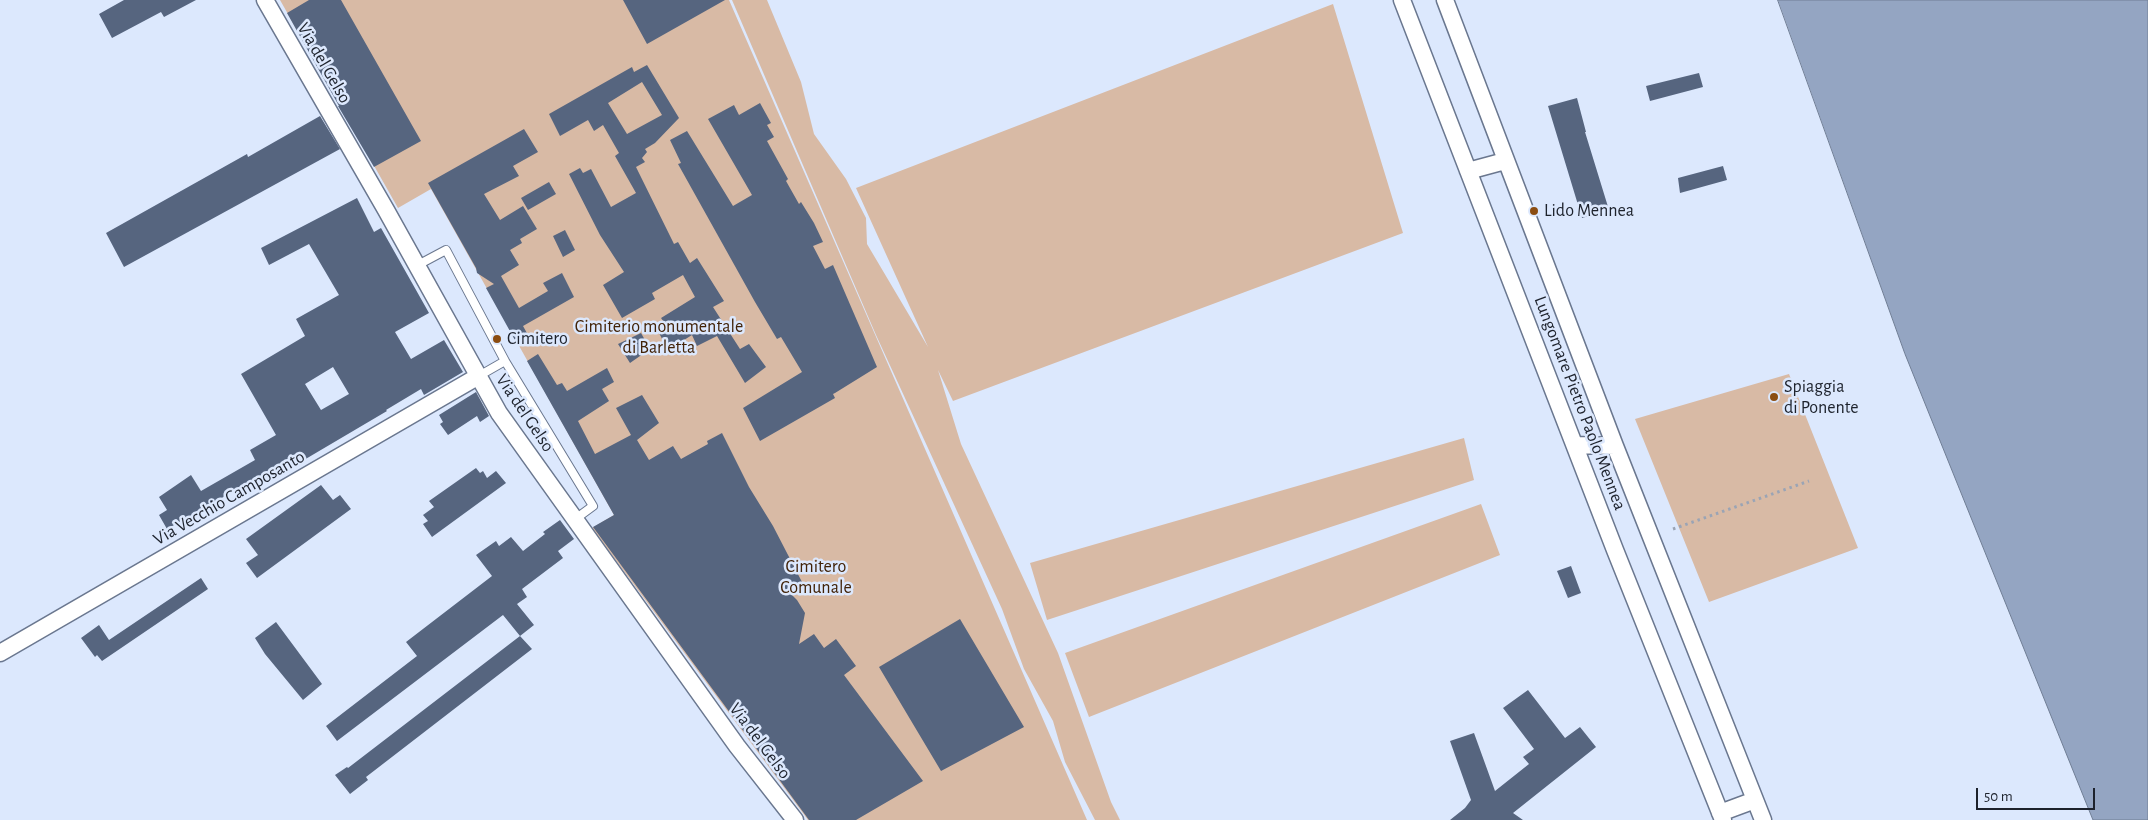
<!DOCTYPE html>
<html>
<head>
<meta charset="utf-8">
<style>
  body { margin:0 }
  #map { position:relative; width:2148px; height:820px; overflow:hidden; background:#dce8fd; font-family:"Alegreya Sans",sans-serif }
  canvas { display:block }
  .scale { position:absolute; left:1976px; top:788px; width:119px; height:22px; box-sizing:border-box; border:2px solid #1d222c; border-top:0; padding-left:6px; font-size:15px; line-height:18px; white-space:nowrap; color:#1d222c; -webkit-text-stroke:4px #dce8fd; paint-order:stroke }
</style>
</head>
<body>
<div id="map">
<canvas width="2148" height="820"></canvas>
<div class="scale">50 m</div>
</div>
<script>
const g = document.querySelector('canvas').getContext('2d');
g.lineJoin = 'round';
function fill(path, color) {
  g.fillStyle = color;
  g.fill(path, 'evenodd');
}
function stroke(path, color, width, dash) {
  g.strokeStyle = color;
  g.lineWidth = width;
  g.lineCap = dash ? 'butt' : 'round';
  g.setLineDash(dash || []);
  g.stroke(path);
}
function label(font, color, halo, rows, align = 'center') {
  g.font = font + ' "Alegreya Sans",sans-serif';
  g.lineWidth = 5;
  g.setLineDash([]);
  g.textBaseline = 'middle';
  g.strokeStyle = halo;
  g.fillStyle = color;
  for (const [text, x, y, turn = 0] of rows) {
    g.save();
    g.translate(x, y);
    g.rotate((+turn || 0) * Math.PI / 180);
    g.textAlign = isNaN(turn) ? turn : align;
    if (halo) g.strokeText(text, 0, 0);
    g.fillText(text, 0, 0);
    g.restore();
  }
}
fill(new Path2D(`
  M280,0H729L1087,820H808L592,528L614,515L431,189L398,208Z
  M732,0H767L801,82L814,134L846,179L866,218L867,244L928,347L856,188L1333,4L1403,233L953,401L938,370L961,444L1058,653L1111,802L1120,820H1095L1065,762L1053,721L1024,669L1002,609L876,335Z
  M1789,374L1858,548L1709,602L1635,419Z
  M1464,438L1474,480L1047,620L1030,563Z
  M1481,504L1500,555L1089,717L1065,653Z`), '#d8baa5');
const water = new Path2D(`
  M1778,0H2148V820H2093L1905,354Z`);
fill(water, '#94a5c2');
stroke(water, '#707e95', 1);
fill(new Path2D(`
  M124,0H196L164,17L161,12L112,38L99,14Z
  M309,0H341L421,141L374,167L338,106H339L287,13Z
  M623,0H725L647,44Z
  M647,65L679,118L655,143L645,149L647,152L642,158L645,162L636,167L674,244L678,242L690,263L697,258L724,301L713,307L740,349L749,344L766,367L745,383L717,336L697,346L692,335L668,350L659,333L668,328L661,318L695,297L683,275L652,293L655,299L622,318L603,285L624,272L600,235L569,174L580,168L583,173L591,169L611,207L636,193L615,156L619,153L603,125L594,131L588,120L560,136L549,114L632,67L634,72ZM642,82L662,115L627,134L608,103Z
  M1699,73L1703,87L1650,101L1646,86Z
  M1577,98L1586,132H1585L1609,210L1582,218L1548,106Z
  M760,103L771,123L767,125L774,137L767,141L788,179L786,181L799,204L801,202L814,223L823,242L813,246L825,269L833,265L877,367L835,393L833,394L835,398L760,441L743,408L802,372L781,337L777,339L755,302L678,164L681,163L670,140L687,131L733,206L752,195L708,119L734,105L739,115Z
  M320,116L340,149L124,267L106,233L247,154L248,157Z
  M524,129L538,152L513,166L519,176L484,194L500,220L523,206L537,229L520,239L522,243L510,250L519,265L501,276L519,308L548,291L543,283L562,273L574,297L523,326L528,335L516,342L486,288L494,284L477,273L476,268L428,183Z
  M1723,166L1727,180L1680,193L1678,178Z
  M549,182L556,194L528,210L521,198Z
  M357,198L374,232L381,228L429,313L395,332L411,359L444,340L463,372L424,395L421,389L386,410L387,411L270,480L266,473L167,529L159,515L167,510L159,497L191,475L201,491L255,460L250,450L276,435L241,374L305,336L296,319L339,295L309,244L269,265L261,248ZM333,367L349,394L321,410L305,384Z
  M565,230L575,250L563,257L553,236Z
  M641,333L650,349L630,363L618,344Z
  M538,354L557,385L562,383L567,391L607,368L614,382L602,389L609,401L578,421L595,454L631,435L616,408L642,395L659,423L637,440L649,460L673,446L681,459L708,444L707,441L722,433L749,487L773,526L802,582L788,591L797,600L805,613L799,644L814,634L824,648L836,639L856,666L844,675L923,781L856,820H809L593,527L614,515L527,361Z
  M476,392L489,416L480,422L477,416L448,435L440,424L443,422L439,415Z
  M476,468L480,473L483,471L487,478L496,471L506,483L432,537L423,524L428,521L423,515L434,507L429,501Z
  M321,485L333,500L340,495L351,509L257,578L246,563L258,555L246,539Z
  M560,520L574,539L558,551L563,558L522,589L527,597L517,604L534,625L520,636L532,649L366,777L368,780L350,794L335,775L347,767L348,768L520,636L503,615L337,741L326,726L417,656L406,642L492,576L476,555L496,541L499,546L511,537L523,551L545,534L543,532Z
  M1571,566L1581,593L1568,598L1557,571Z
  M201,578L208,589L102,661L97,655L95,657L81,638L99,625L109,640Z
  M960,619L1024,727L941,771L879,667Z
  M276,622L322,684L303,700L265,654L255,638Z
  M1528,690L1565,738L1580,727L1596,747L1513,813L1523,820H1450L1465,808L1471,800L1450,741L1474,733L1495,791L1529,764L1523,757L1534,749L1503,708Z`), '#56657f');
const service = new Path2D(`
  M416,266L446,250L505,361L477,377
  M505,361L593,506L574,520`);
const minor = new Path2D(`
  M265,0L386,210L499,413L737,746L795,820
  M1402,0L1615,550L1723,820
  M1445,0L1615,446L1763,820
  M1468,171L1505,161
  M1575,445L1615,446
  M0,653L477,377
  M1720,813L1755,800`);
stroke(service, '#6a778f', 10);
stroke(minor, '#6a778f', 19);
stroke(new Path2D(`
  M1673,529L1809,481`), '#9aa4b5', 3, [2.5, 4]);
stroke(service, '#fff', 8);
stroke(minor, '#fff', 16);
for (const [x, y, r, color] of [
  [1534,211,5,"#8b4d11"],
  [497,339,5,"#8b4d11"],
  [1774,397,5,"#8b4d11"]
]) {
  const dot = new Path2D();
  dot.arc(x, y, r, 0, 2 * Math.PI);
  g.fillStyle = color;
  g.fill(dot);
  stroke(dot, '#dce8fd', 2);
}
label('18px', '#1d222c', '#dce8fd', [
  ["Via del Gelso",324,63,60],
  ["Lungomare Pietro Paolo Mennea",1580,403,69],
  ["Via del Gelso",525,413,56],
  ["Via Vecchio Camposanto",229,498,-30],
  ["Via del Gelso",760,741,53]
]);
label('18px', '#1d222c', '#dce8fd', [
  ["Lido Mennea",1544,211],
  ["Cimitero",507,339],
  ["Spiaggia",1784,387],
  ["di Ponente",1784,408]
], 'left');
label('18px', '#412207', '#dce8fd', [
  ["Cimiterio monumentale",659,327],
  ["di Barletta",659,348],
  ["Cimitero",816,567],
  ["Comunale",816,588]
]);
</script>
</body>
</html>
